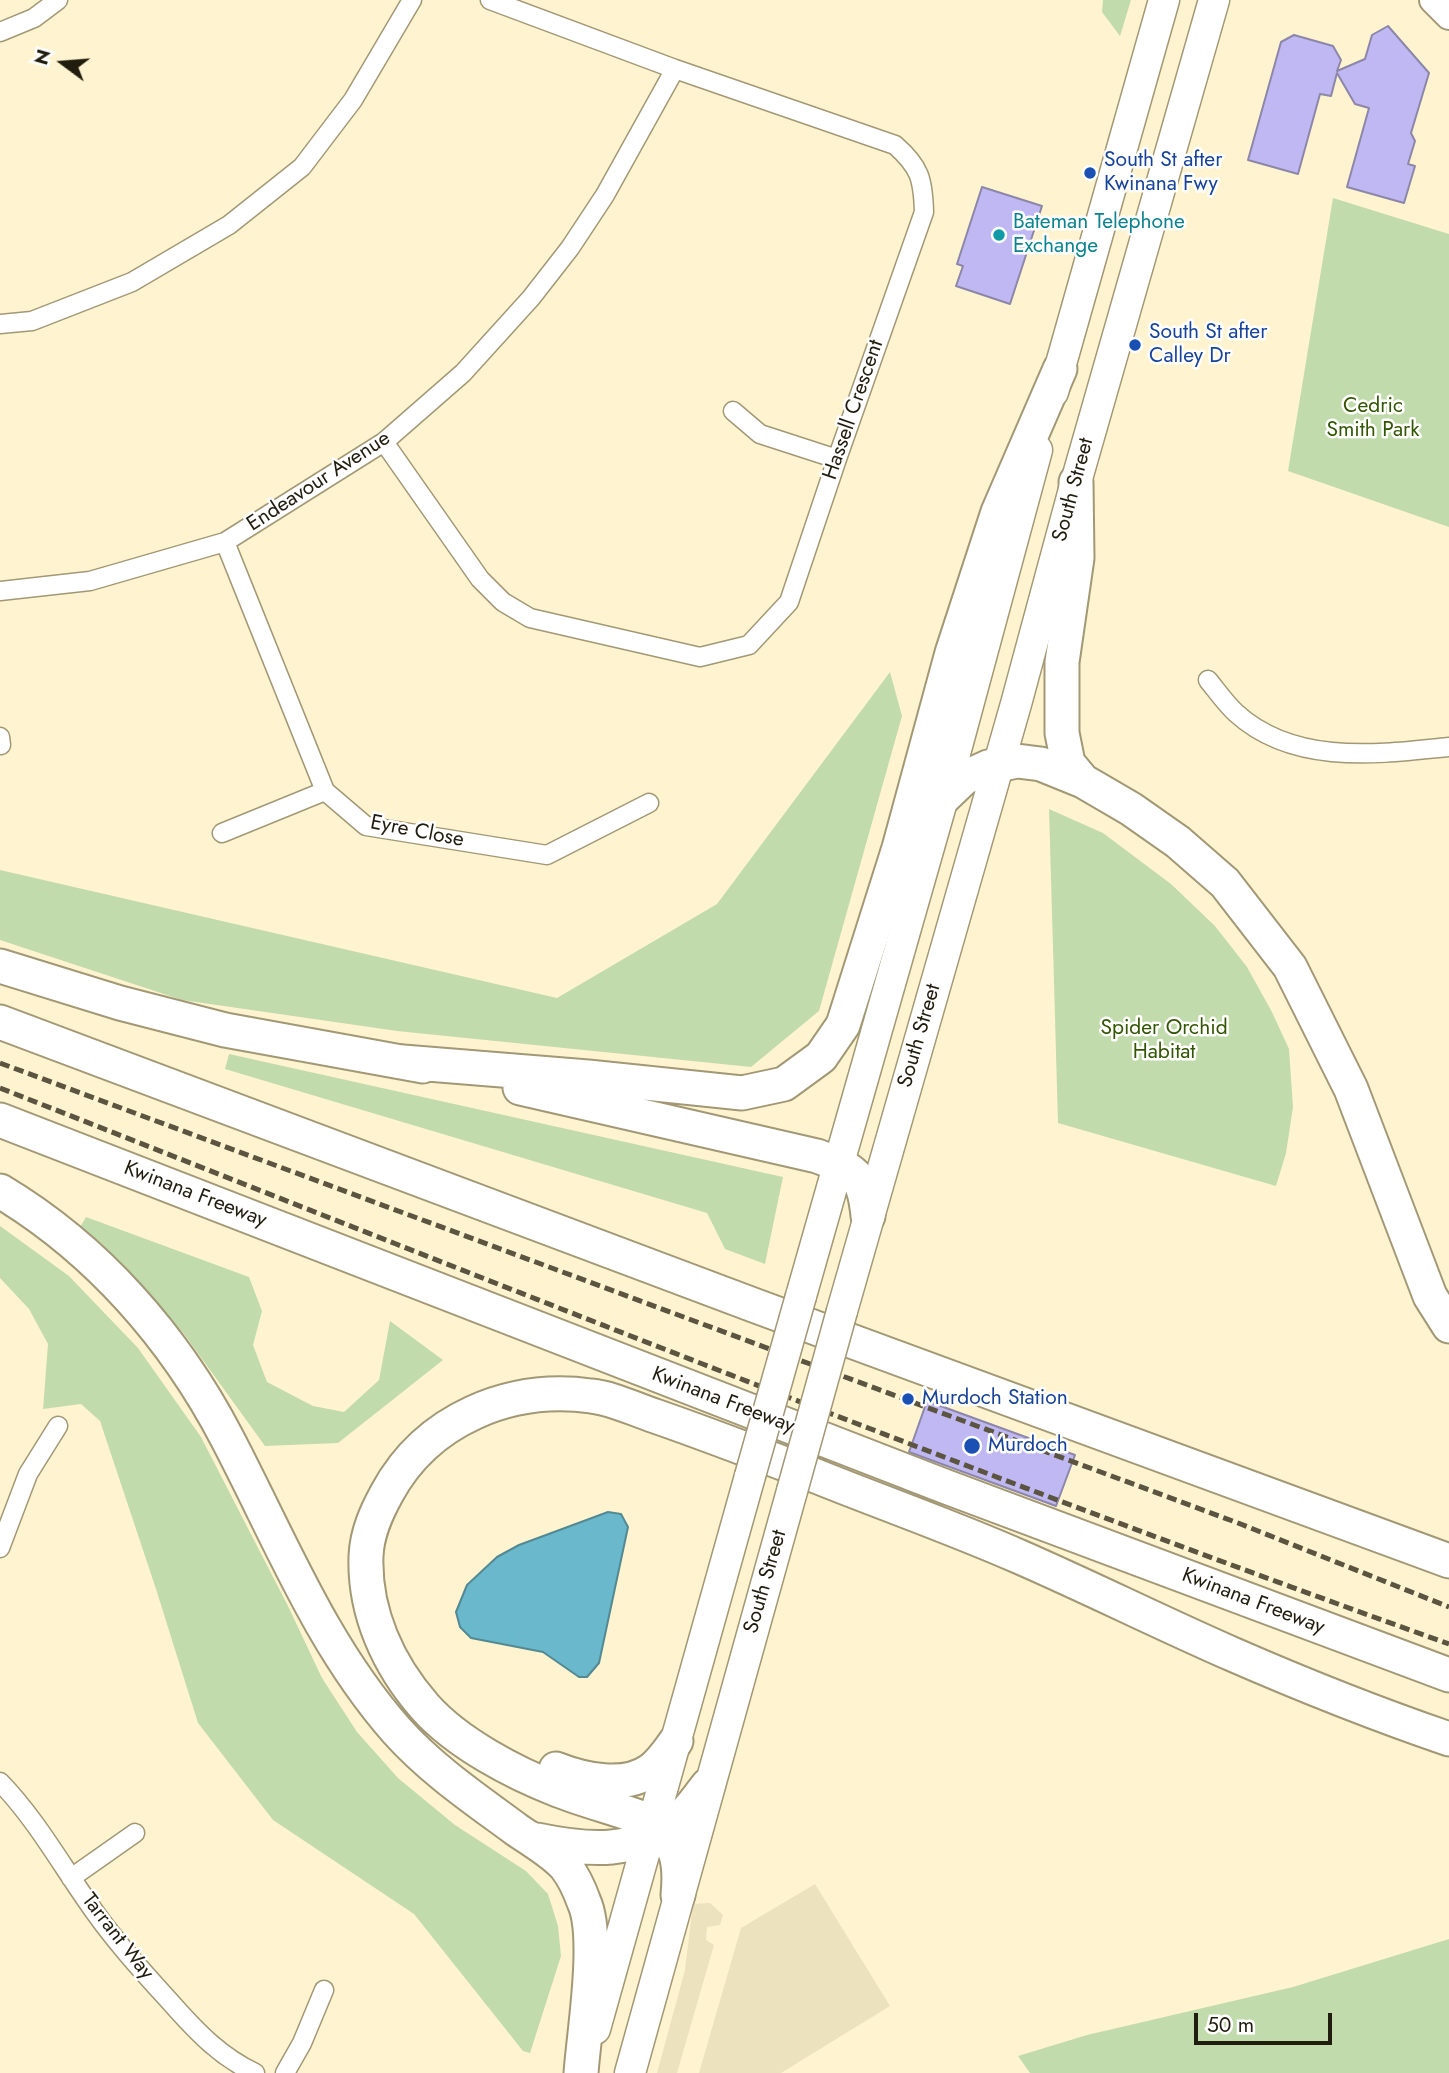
<!DOCTYPE html>
<html>
<head>
<meta charset="utf-8">
<style>
  body { margin:0 }
  #map { position:relative; width:1449px; height:2073px; overflow:hidden; background:#fff4cf; font-family:Jost,sans-serif }
  canvas { display:block }
  .north { position:absolute; left:28px; top:28px; width:70px; height:70px; -webkit-text-stroke:5px #fff; paint-order:stroke; rotate:286deg; font-size:19px; font-weight:700; line-height:28px; text-align:center; color:#201c0e }
  .north::after { content:''; display:block; margin:auto; width:24px; height:32px; background:#201c0e; clip-path:polygon(50% 0,100% 100%,50% 72%,0 100%) }
  .scale { position:absolute; left:1194px; top:2013px; width:138px; height:32px; box-sizing:border-box; border:4px solid #201c0e; border-top:0; padding-left:9px; font-size:21px; line-height:24px; white-space:nowrap; color:#201c0e; -webkit-text-stroke:5px #fff; paint-order:stroke }
</style>
</head>
<body>
<div id="map">
<canvas width="1449" height="2073"></canvas>
<div class="north">N</div>
<div class="scale">50 m</div>
</div>
<script>
const g = document.querySelector('canvas').getContext('2d');
g.lineJoin = 'round';
function fill(path, color) {
  g.fillStyle = color;
  g.fill(path, 'evenodd');
}
function stroke(path, color, width, dash) {
  g.strokeStyle = color;
  g.lineWidth = width;
  g.lineCap = dash ? 'butt' : 'round';
  g.setLineDash(dash || []);
  g.stroke(path);
}
function label(font, color, halo, rows, align = 'center') {
  g.font = font + ' Jost,sans-serif';
  g.lineWidth = 5;
  g.setLineDash([]);
  g.textBaseline = 'middle';
  g.strokeStyle = halo;
  g.fillStyle = color;
  for (const [text, x, y, turn = 0] of rows) {
    g.save();
    g.translate(x, y);
    g.rotate((+turn || 0) * Math.PI / 180);
    g.textAlign = isNaN(turn) ? turn : align;
    if (halo) g.strokeText(text, 0, 0);
    g.fillText(text, 0, 0);
    g.restore();
  }
}
fill(new Path2D(`
  M1103,0H1131L1120,36L1102,12Z
  M1333,198L1449,234V527L1288,471Z
  M890,672L902,716L819,1011L751,1067L397,1031L182,1000L0,940V870L557,998L717,904Z
  M1049,809L1103,833L1171,884L1215,926L1247,967L1272,1012L1289,1049L1293,1107L1286,1153L1276,1186L1058,1123Z
  M229,1054L783,1177L765,1264L725,1249L707,1213L225,1069Z
  M86,1217L249,1277L262,1311L253,1345L267,1382L313,1406L344,1412L379,1380L390,1321L443,1360L338,1443L265,1446L184,1334L78,1231Z
  M0,1226L69,1276L138,1348L201,1437L288,1606L322,1678L357,1732L398,1778L455,1825L526,1871L548,1894L558,1926L561,1956L530,2053L523,2051L414,1914L273,1820L198,1723L156,1589L100,1421L81,1404L43,1409L48,1344L29,1309L0,1278Z
  M1449,1939V2073H1030L1018,2056L1087,2035L1293,1987Z`), '#c2dbad');
fill(new Path2D(`
  M815,1884L890,2006L781,2073H699L741,1928Z
  M710,1903L723,1915L720,1925L707,1927L706,1940L714,1945L677,2073H657L685,1970L693,1904Z`), '#ece2be');
const water = new Path2D(`
  M608,1512L621,1514L628,1527L599,1663L587,1677H579L543,1652L471,1638L460,1627L456,1612L467,1585L497,1557L519,1545Z`);
fill(water, '#69b8cc');
stroke(water, '#538993', 2);
const building = new Path2D(`
  M1388,26L1429,73L1411,133L1415,141L1408,164L1415,166L1404,203L1347,187L1369,108L1355,104L1337,73L1331,96L1320,94L1298,174L1248,160L1281,42L1294,35L1333,46L1341,60L1337,71L1365,59L1372,35Z
  M982,187L1042,206L1010,304L956,286L963,266L957,264Z
  M927,1401L1075,1455L1056,1506L909,1452Z`);
fill(building, '#c0b8f2');
stroke(building, '#8c87a9', 2);
const minor = new Path2D(`
  M0,32L34,18L58,0
  M0,324L32,321L132,282L229,225L302,167L353,100L412,0
  M733,411L760,434L837,459
  M384,442L480,579L503,602L530,618L700,657L749,645L789,602L837,459L924,212C923,179 920,167 895,145L675,69L490,0
  M225,542L325,791L366,826L547,855L649,803
  M0,591L90,581L225,542L384,442L463,373L531,298L570,248L605,195L675,69
  M1208,680C1217,691 1226,704 1236,713C1294,766 1379,754 1449,747
  M0,737L1,745
  M222,833L325,791
  M0,1548L28,1474L58,1426
  M0,1782C37,1820 63,1868 94,1911C118,1945 146,1975 173,2005C198,2033 221,2057 255,2073
  M71,1878L135,1833
  M285,2073L302,2043L324,1990`);
const secondary = new Path2D(`
  M1433,0L1449,16`);
const trunk = new Path2D(`
  M1053,392L1164,0
  M801,1296L943,798L1037,450
  M842,1311L1016,704L1076,482L1214,0
  M595,2029L750,1476
  M630,2073L792,1491`);
const motorway = new Path2D(`
  M1076,482L1077,558L1062,662V733L1068,763L1083,781
  M943,798L964,778L988,767L1017,761L1041,764L1083,781L1131,809L1178,842L1225,883L1290,967L1351,1089L1430,1296L1449,1326
  M0,966L120,1003L225,1030L423,1066
  M0,1022L756,1306L1449,1561
  M403,1062L588,1077L742,1093L784,1084L821,1057L843,1025L899,848L952,653L998,512L1060,369
  M520,1088L817,1156C855,1170 864,1174 868,1216
  M0,1120L944,1486L1449,1675
  M0,1191C97,1249 175,1338 227,1438C280,1539 321,1645 397,1731C432,1770 475,1799 517,1830C533,1841 554,1853 566,1867C573,1876 580,1891 584,1902C600,1937 584,2032 581,2073
  M556,1769C584,1780 625,1789 651,1770C661,1763 668,1752 676,1741
  M537,1840C590,1851 635,1855 680,1818C690,1810 699,1796 708,1785
  M678,1895C681,1864 678,1843 653,1822C622,1810 589,1802 558,1790C514,1773 457,1743 425,1707C388,1665 364,1612 366,1556C367,1533 376,1513 387,1493C427,1419 510,1385 591,1396C612,1398 634,1409 655,1416C707,1434 759,1454 811,1474C880,1502 952,1527 1020,1557C1091,1588 1161,1623 1232,1654C1303,1685 1376,1714 1449,1739`);
stroke(minor, '#a29876', 21);
stroke(secondary, '#a29876', 30);
stroke(trunk, '#a29876', 33);
stroke(motorway, '#a29876', 37);
stroke(minor, '#fff', 18);
stroke(secondary, '#fff', 26);
stroke(trunk, '#fff', 30);
stroke(motorway, '#fff', 33);
stroke(new Path2D(`
  M0,1063L1238,1523L1449,1607
  M0,1088C481,1277 962,1470 1449,1644`), '#5a5440', 5, [10, 5]);
const trunkBridge = new Path2D(`
  M750,1476L801,1296
  M792,1491L842,1311`);
stroke(trunkBridge, '#a29876', 33, []);
stroke(trunkBridge, '#fff', 30);
for (const [x, y, r, color] of [
  [1090,173,7,"#1a4fb4"],
  [999,235,7,"#0f9aa8"],
  [1135,345,7,"#1a4fb4"],
  [908,1399,7,"#1a4fb4"],
  [972,1446,9,"#1a4fb4"]
]) {
  const dot = new Path2D();
  dot.arc(x, y, r, 0, 2 * Math.PI);
  g.fillStyle = color;
  g.fill(dot);
  stroke(dot, '#fff', 2.5);
}
label('21px', '#164399', '#fff', [
  ["South St after",1104,161],
  ["Kwinana Fwy",1104,185],
  ["South St after",1149,333],
  ["Calley Dr",1149,357],
  ["Murdoch Station",922,1399],
  ["Murdoch",988,1446]
], 'left');
label('21px', '#0d838f', '#fff', [
  ["Bateman Telephone",1013,223],
  ["Exchange",1013,247]
], 'left');
label('21px', '#325500', '#fff', [
  ["Cedric",1373,407],
  ["Smith Park",1373,431],
  ["Spider Orchid",1164,1029],
  ["Habitat",1164,1053]
]);
label('21px', '#201c0e', '#fff', [
  ["Hassell Crescent",854,410,-71],
  ["Endeavour Avenue",319,482,-33],
  ["South Street",1074,490,-75],
  ["Eyre Close",417,832,11],
  ["South Street",920,1036,-74],
  ["Kwinana Freeway",195,1195,21],
  ["Kwinana Freeway",723,1401,21],
  ["South Street",766,1582,-74],
  ["Kwinana Freeway",1253,1602,21],
  ["Tarrant Way",117,1937,52]
]);
</script>
</body>
</html>
